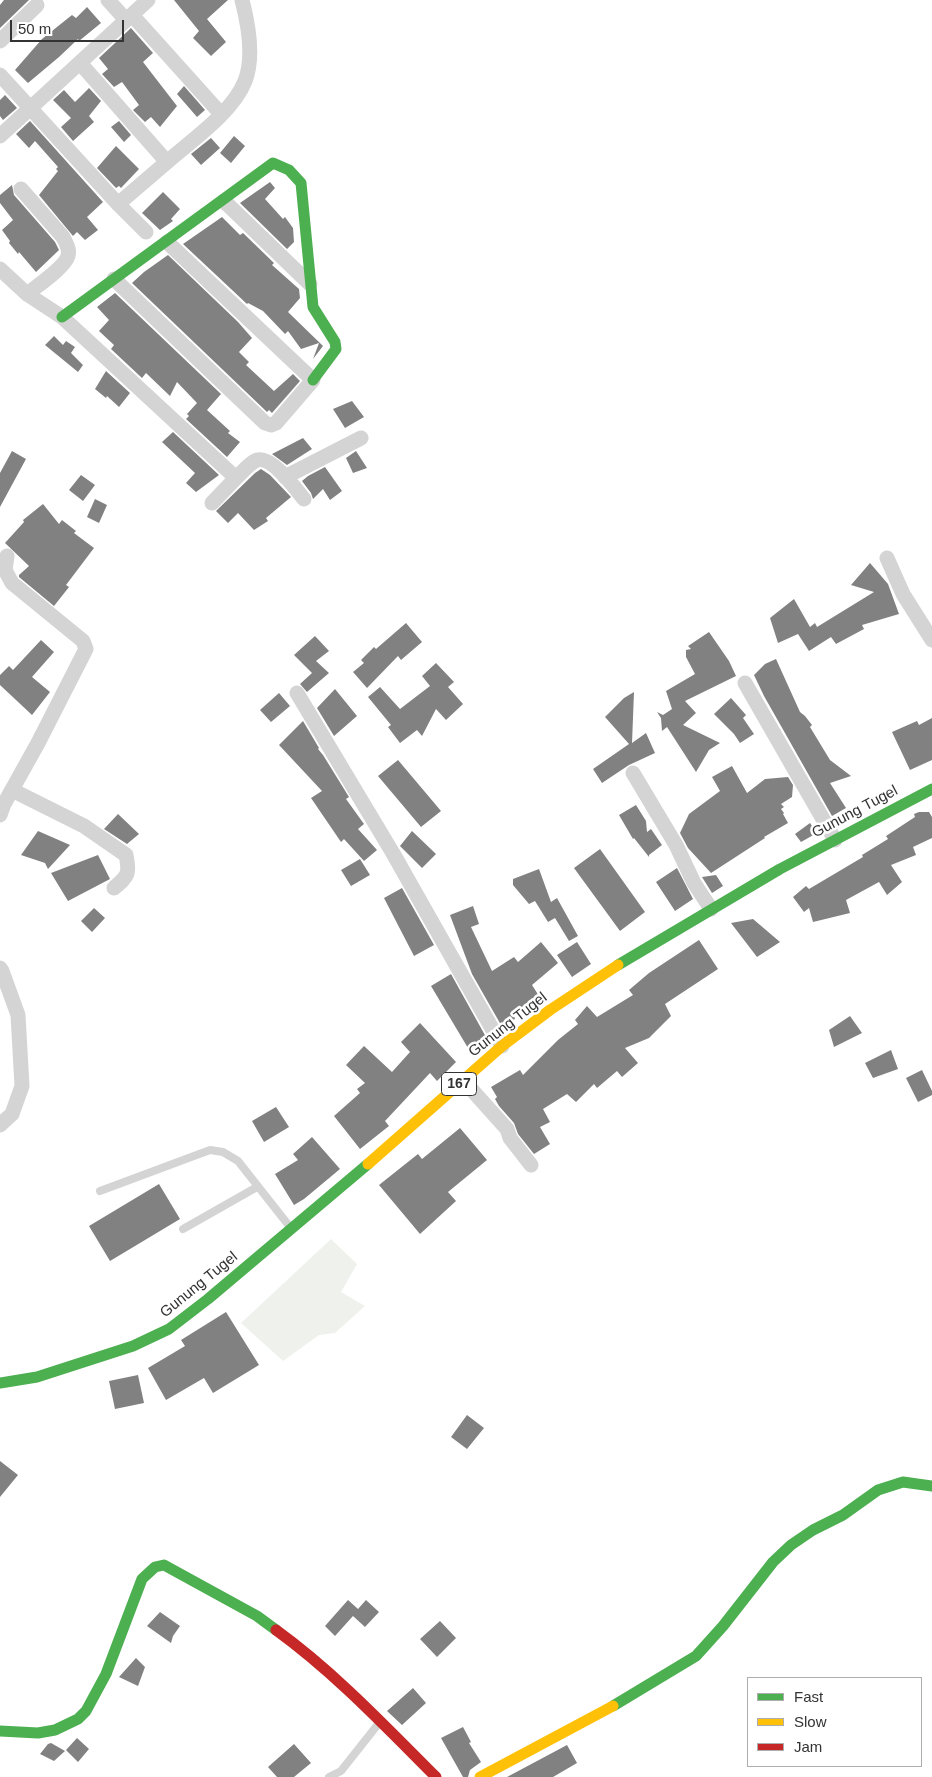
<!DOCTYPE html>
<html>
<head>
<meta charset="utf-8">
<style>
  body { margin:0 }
  #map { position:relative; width:932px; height:1777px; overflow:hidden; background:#fff; font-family:Arial,sans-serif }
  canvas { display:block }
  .legend { position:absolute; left:747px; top:1677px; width:175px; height:90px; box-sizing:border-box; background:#fff; border:1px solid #adadad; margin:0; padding:6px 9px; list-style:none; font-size:15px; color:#333 }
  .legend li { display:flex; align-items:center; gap:10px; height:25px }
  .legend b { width:25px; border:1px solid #adadad }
  .scale { position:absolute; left:10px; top:20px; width:114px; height:22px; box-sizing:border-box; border:2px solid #333; border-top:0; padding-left:6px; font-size:15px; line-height:18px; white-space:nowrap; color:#333; -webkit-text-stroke:4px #fff; paint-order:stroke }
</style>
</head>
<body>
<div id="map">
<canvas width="932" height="1777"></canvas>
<ul class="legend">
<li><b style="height:6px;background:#4caf50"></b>Fast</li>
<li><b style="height:6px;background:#ffc107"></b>Slow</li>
<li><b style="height:6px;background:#c62828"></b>Jam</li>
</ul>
<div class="scale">50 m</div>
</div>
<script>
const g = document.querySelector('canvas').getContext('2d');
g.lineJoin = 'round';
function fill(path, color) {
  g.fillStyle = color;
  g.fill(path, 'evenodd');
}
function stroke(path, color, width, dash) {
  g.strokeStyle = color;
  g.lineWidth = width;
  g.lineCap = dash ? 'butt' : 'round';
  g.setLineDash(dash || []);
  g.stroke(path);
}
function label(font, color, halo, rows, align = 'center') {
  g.font = font + ' Arial,sans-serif';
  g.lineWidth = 5;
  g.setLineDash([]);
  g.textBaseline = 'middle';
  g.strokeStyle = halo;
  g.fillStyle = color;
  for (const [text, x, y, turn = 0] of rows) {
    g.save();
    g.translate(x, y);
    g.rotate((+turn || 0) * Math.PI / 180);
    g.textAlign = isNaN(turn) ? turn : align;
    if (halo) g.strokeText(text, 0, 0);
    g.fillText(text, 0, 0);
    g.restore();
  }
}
fill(new Path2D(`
  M331,1239L357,1264L341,1292L365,1306L335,1333L319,1335L283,1361L241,1323Z`), '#eff2ec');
fill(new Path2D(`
  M4,0H29L0,28V5Z
  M174,0H228L207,19L226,42L211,56L193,38L199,31Z
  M87,7L101,23L79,41L78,39L59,57L28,83L15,70L42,39L72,15L76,18Z
  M131,28L153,53L143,62L177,106L160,127L151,117L145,122L133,110L139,105L122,82L114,87L102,74L108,69L99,58Z
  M184,86L205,110L197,117L177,94Z
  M89,88L101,101L89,116L94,122L73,141L61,127L71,118L53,100L64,90L75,102Z
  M5,95L17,108L3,120L0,116V100Z
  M30,121L103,202L87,217L98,230L85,240L77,232L73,236L39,195L58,171L56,169L58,167L35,141L29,148L16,134Z
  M119,121L131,135L124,142L111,127Z
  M234,136L245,146L231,163L220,153Z
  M211,138L220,148L201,165L191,154Z
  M116,146L139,169L121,188L119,186L116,188L97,168Z
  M270,182L275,188L265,199L283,219L285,217L293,228L294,242L287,249L240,203Z
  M12,185L14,195L55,242L59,250L36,272L19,252L18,254L9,243L10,241L2,230L13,220L0,203V195Z
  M163,192L180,209L171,219L173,221L160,230L142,213Z
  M222,217L240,235L243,233L274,263L272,265L299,289L300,298L288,312L323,346L313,359L319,343L301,349L288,331L285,334L263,311L248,303L247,304L183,244Z
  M168,255L238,322L252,338L239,352L249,362L246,365L274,391L293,374L300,381L272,413L269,410L267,412L132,283L144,272Z
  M115,293L221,394L207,410L230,431L228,433L240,442L227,457L186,419L189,416L187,414L197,403L177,382L170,396L146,373L142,378L111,349L114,345L99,331L109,320L97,307Z
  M54,336L63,345L66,341L75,347L71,353L83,365L78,372L45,345Z
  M106,371L130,393L119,407L107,396L106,398L95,389Z
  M352,401L364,417L345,428L333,409Z
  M173,432L219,475L196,492L186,483L195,473L162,442Z
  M303,438L312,449L287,465L272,454Z
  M12,451L26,459L0,507V473Z
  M356,451L367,468L353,473L346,458Z
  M325,467L342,491L330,500L323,489L313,499L311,493L302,481L308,476Z
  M261,469L270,475L291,497L266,518L268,521L254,530L238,513L228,523L216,511L255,473Z
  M81,475L95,485L83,501L69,490Z
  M95,499L107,505L99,523L87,517Z
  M43,504L59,524L62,520L76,531L74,533L94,548L66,585L69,587L54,606L19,577V575L29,566L5,543L24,522L23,520Z
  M870,563L888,584L899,614L862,625L864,629L836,644L831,637L809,651L798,634L778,643L770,618L794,599L810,627L815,623L817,627L874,592L851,585Z
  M406,623L422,642L401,660L398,656L367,688L353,672L364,663L361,660L374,647L376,649Z
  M709,632L729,661L736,676L685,701L696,713L683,725L720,743L709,750L696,772L667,727L662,731L661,718L657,712L663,715L672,709L666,691L695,674L686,657V650L691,649L688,646Z
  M315,636L329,651L316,661L329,673L307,692L300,684L312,673L294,655Z
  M41,640L54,652L32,677L50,692L32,715L0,685V675L9,666L13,670Z
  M776,659L800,712L805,716L812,725L810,727L830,760L851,776L830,783L846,808L832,816L764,696L754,675L765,664Z
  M436,663L454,682L448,687L463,704L446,720L436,709L422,736L417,730L400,743L388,727L391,725L368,697L380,687L400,709L430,686L422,676Z
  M335,689L357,716L334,736L317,708Z
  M634,692L632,743L646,733L655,753L629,765L602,783L593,769L629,744L605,717L624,698Z
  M279,693L290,706L271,722L260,710Z
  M731,698L746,715L743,718L754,734L740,743L734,734L714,714Z
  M932,718V760L910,770L892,732L917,721L919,725Z
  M303,721L319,748L318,749L323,755L349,797L346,799L364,824L358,829L377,850L364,861L344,839L341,842L311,798L322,791L279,745Z
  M398,760L441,811L421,827L378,776Z
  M732,766L747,793L765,779L788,777L793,785L792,797L781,804L784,807L781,809L784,813L783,814L788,823L764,837L765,838L711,873L688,848L680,833L689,814L720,791L712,777Z
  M636,805L646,821L647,832L651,829L662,845L649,855V857L634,838L633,839L619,815Z
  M919,812H929L932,817V838L913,847L916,855L891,865L902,882L887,895L879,882L846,900L850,913L813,922L809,908L804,912L793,897L806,886L809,889L863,857L862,855L888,839L886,836L915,817L914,814Z
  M118,814L139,834L127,844L104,829Z
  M810,823L817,833L801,842L795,834Z
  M38,831L70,845L48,869L45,863L21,855Z
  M412,831L436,854L422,868L400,846Z
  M600,849L645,912L620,931L574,868Z
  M98,855L110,879L68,901L51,873Z
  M360,859L370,875L351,886L341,870Z
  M677,868L693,899L675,911L656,882Z
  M539,869L551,902L557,898L578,936L569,941L555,918L548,922L535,901L529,904L513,885V879Z
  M716,875L723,886L712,893L702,877Z
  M402,888L434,945L414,956L384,898Z
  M473,906L479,924L471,927L492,971L514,957L518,962L541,942L558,963L532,985L541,999L514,1016L515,1019L501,1025L472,974L450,915Z
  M94,908L105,918L92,932L81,921Z
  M753,919L780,942L757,957L731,923Z
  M699,940L718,969L665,1004L671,1016L649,1038L625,1048L638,1063L622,1077L617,1071L597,1088L594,1084L576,1102L567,1094L543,1109L550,1122L540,1127L550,1144L534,1154L518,1134L514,1123L499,1106L495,1099L497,1097L491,1087L520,1070L523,1075L558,1040L578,1024L575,1020L587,1006L597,1017L633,995L629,990L649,973Z
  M577,942L591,964L572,977L557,955Z
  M451,974L486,1037L468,1048L431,986Z
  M850,1016L862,1033L834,1047L829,1030Z
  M420,1023L456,1062L437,1081L430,1073L385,1121L389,1126L360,1149L334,1116L360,1093L357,1089L365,1083L346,1065L364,1046L392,1072L410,1052L401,1042Z
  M891,1050L898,1069L873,1078L865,1063Z
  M922,1070L932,1091V1095L918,1102L906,1078Z
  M276,1107L289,1127L264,1142L252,1121Z
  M460,1128L487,1160L448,1192L456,1201L420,1234L379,1185L418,1154L422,1159Z
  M312,1137L340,1169L304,1199L294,1205L275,1174L298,1160L293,1154Z
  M159,1184L180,1219L110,1261L89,1226Z
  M226,1312L259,1365L213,1393L204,1378L166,1400L148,1368L185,1346L181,1340Z
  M138,1375L144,1403L115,1409L109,1381Z
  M467,1415L484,1428L467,1449L451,1437Z
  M0,1461L18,1475L0,1497Z
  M348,1600L358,1609L366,1600L379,1612L365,1627L353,1616L335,1636L325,1626Z
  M160,1612L180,1626L173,1636L171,1643L147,1626Z
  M440,1621L456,1638L437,1657L420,1639Z
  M136,1658L145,1667L138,1686L119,1677Z
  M413,1688L426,1703L402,1725L387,1711Z
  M463,1727L471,1742L469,1743L481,1762L470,1770L468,1777H463L441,1738Z
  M77,1738L89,1749L78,1762L66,1750Z
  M51,1743L65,1751L54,1761L40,1754L48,1744Z
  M294,1744L311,1763L294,1777H277L268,1767Z
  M567,1745L577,1763L553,1777H507Z`), '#818181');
stroke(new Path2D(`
  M100,1191L210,1150L223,1152L238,1161L290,1227
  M183,1229L257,1187
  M329,1777L341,1771L379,1723`), '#d4d4d4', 8);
stroke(new Path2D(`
  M108,0L126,20
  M132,15L221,114
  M0,41L37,5
  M80,63L167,162L118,204
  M0,75L118,204L146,232
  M0,136L148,0
  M167,162C192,140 233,112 245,81C254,58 248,23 242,0
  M21,189L63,237C66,243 70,249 68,256C65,267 37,286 27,294
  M224,201L310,284
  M0,269L27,294L62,317L236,478C242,473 249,463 257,460C272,456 295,488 304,499
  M114,279L265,423L271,425L276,423L313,380L167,242
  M285,477L361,438
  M212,503L236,478
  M887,558L903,594L932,640
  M745,683L835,840
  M297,693L394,855L502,1046
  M633,773L676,845L694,883L711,909
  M12,790L84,826L126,855C130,874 128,876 114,888
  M0,815L4,804L38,743L86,649L83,641L12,583L5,570L7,556
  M0,968L2,971L18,1015L22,1086L12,1114L0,1125
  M463,1080L507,1129L510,1138L531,1165`), '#d4d4d4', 15);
stroke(new Path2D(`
  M62,317L273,163L289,170L301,183L313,307L335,342L336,349L313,380
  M618,965L780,869L932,789
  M0,1383L37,1377L133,1346L169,1329L208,1299L368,1164
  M613,1706L696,1656L723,1626L773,1562L791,1545L813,1530L843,1515L878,1490L903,1482L932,1486
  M0,1731L38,1733L55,1730L78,1719L86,1711L106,1674L142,1579L155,1567L164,1565L257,1616L276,1630`), '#4caf50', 11);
stroke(new Path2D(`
  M368,1164L502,1046L550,1010L618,965
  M480,1777L613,1706`), '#ffc107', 11);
stroke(new Path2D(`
  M276,1630C334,1672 385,1726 436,1777`), '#c62828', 11);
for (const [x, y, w] of [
  [459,1084,35]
]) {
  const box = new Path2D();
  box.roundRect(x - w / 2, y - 11.5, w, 23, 4);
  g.fillStyle = '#fff';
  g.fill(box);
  stroke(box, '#333', 1);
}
label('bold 14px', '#333', null, [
  ["167",459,1084]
]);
label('15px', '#333', '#fff', [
  ["Gunung Tugel",855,812,-28],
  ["Gunung Tugel",508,1025,-38],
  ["Gunung Tugel",199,1285,-39]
]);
</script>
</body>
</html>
